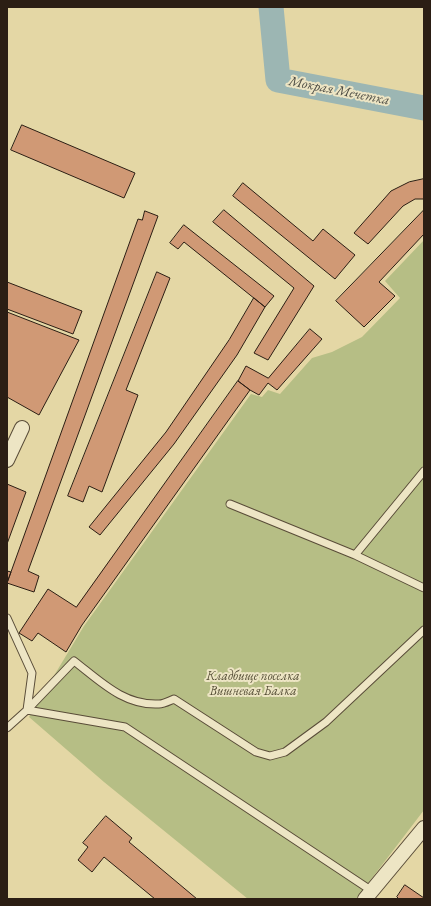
<!DOCTYPE html>
<html>
<head>
<meta charset="utf-8">
<style>
  body { margin:0 }
  #map { position:relative; width:431px; height:906px; overflow:hidden; background:#e4d7a5; font-family:"EB Garamond",serif }
  canvas { display:block }
  .frame { position:absolute; inset:0; border:8px solid #2b1e14; pointer-events:none }
</style>
</head>
<body>
<div id="map">
<canvas width="431" height="906"></canvas>
<div class="frame"></div>
</div>
<script>
const g = document.querySelector('canvas').getContext('2d');
g.lineJoin = 'round';
function fill(path, color) {
  g.fillStyle = color;
  g.fill(path, 'evenodd');
}
function stroke(path, color, width, dash) {
  g.strokeStyle = color;
  g.lineWidth = width;
  g.lineCap = dash ? 'butt' : 'round';
  g.setLineDash(dash || []);
  g.stroke(path);
}
function label(font, color, halo, rows, align = 'center') {
  g.font = font + ' "EB Garamond",serif';
  g.lineWidth = 4;
  g.setLineDash([]);
  g.textBaseline = 'middle';
  g.strokeStyle = halo;
  g.fillStyle = color;
  for (const [text, x, y, turn = 0] of rows) {
    g.save();
    g.translate(x, y);
    g.rotate((+turn || 0) * Math.PI / 180);
    g.textAlign = isNaN(turn) ? turn : align;
    if (halo) g.strokeText(text, 0, 0);
    g.fillText(text, 0, 0);
    g.restore();
  }
}
fill(new Path2D(`
  M424,240V810L356,899H248L104,782L29,717L84,626L251,394L262,397L268,390L280,394L312,358L332,352L362,337L400,298L385,281Z`), '#b6be85');
stroke(new Path2D(`
  M271,7L278,80L424,108`), '#9cb6b3', 25);
const building = new Path2D(`
  M22,125L135,173L124,198L11,150Z
  M424,179V199H415L403,206L368,244L354,233L391,191L409,182Z
  M243,183L313,241L323,229L355,255L335,279L233,196Z
  M224,210L314,286L268,360L254,353L294,288L213,222Z
  M424,210V234L379,282L395,296L364,327L336,301Z
  M145,211L158,216L28,571L39,576L34,592L7,583L138,219L142,220Z
  M184,225L274,296L265,307L184,242L178,249L170,243Z
  M157,272L170,278L126,390L138,395L102,492L89,486L83,502L68,496Z
  M7,282L82,311L73,334L7,309Z
  M254,298L265,307L237,355L174,444L100,535L89,527L166,432L229,340Z
  M7,312L79,340L39,415L7,397Z
  M310,329L322,339L277,390L268,383L259,395L250,390L238,381L246,366L268,378Z
  M238,381L250,390L82,625L66,652L38,633L32,641L19,633L48,589L76,607Z
  M7,484L26,492L7,544Z
  M7,571L11,572L7,583Z
  M106,816L132,838L129,842L197,899H155L104,857L92,872L78,860L88,847L83,843Z
  M405,885L424,898V899H399L397,897Z`);
fill(building, '#d09975');
stroke(building, '#2b1e14', 1);
const lane = new Path2D(`
  M230,504L355,555L424,588
  M355,555L424,471
  M7,618L32,673L27,710L7,728
  M27,710L74,661C100,681 124,706 159,704C164,704 169,701 174,699L256,752L270,756L285,752L326,722L424,630
  M27,710L125,727L372,891`);
const street = new Path2D(`
  M7,460L22,428
  M365,899L424,828`);
stroke(lane, '#594c38', 9);
stroke(street, '#594c38', 16);
stroke(lane, '#ede5c4', 7);
stroke(street, '#ede5c4', 14);
label('italic 13px', '#554e36', '#ede5c4', [
  ["Кладбище поселка",253,676],
  ["Вишневая Балка",253,691]
]);
label('italic 14px', '#4d4c44', '#ede5c4', [
  ["Мокрая Мечетка",339,91,11]
]);
</script>
</body>
</html>
